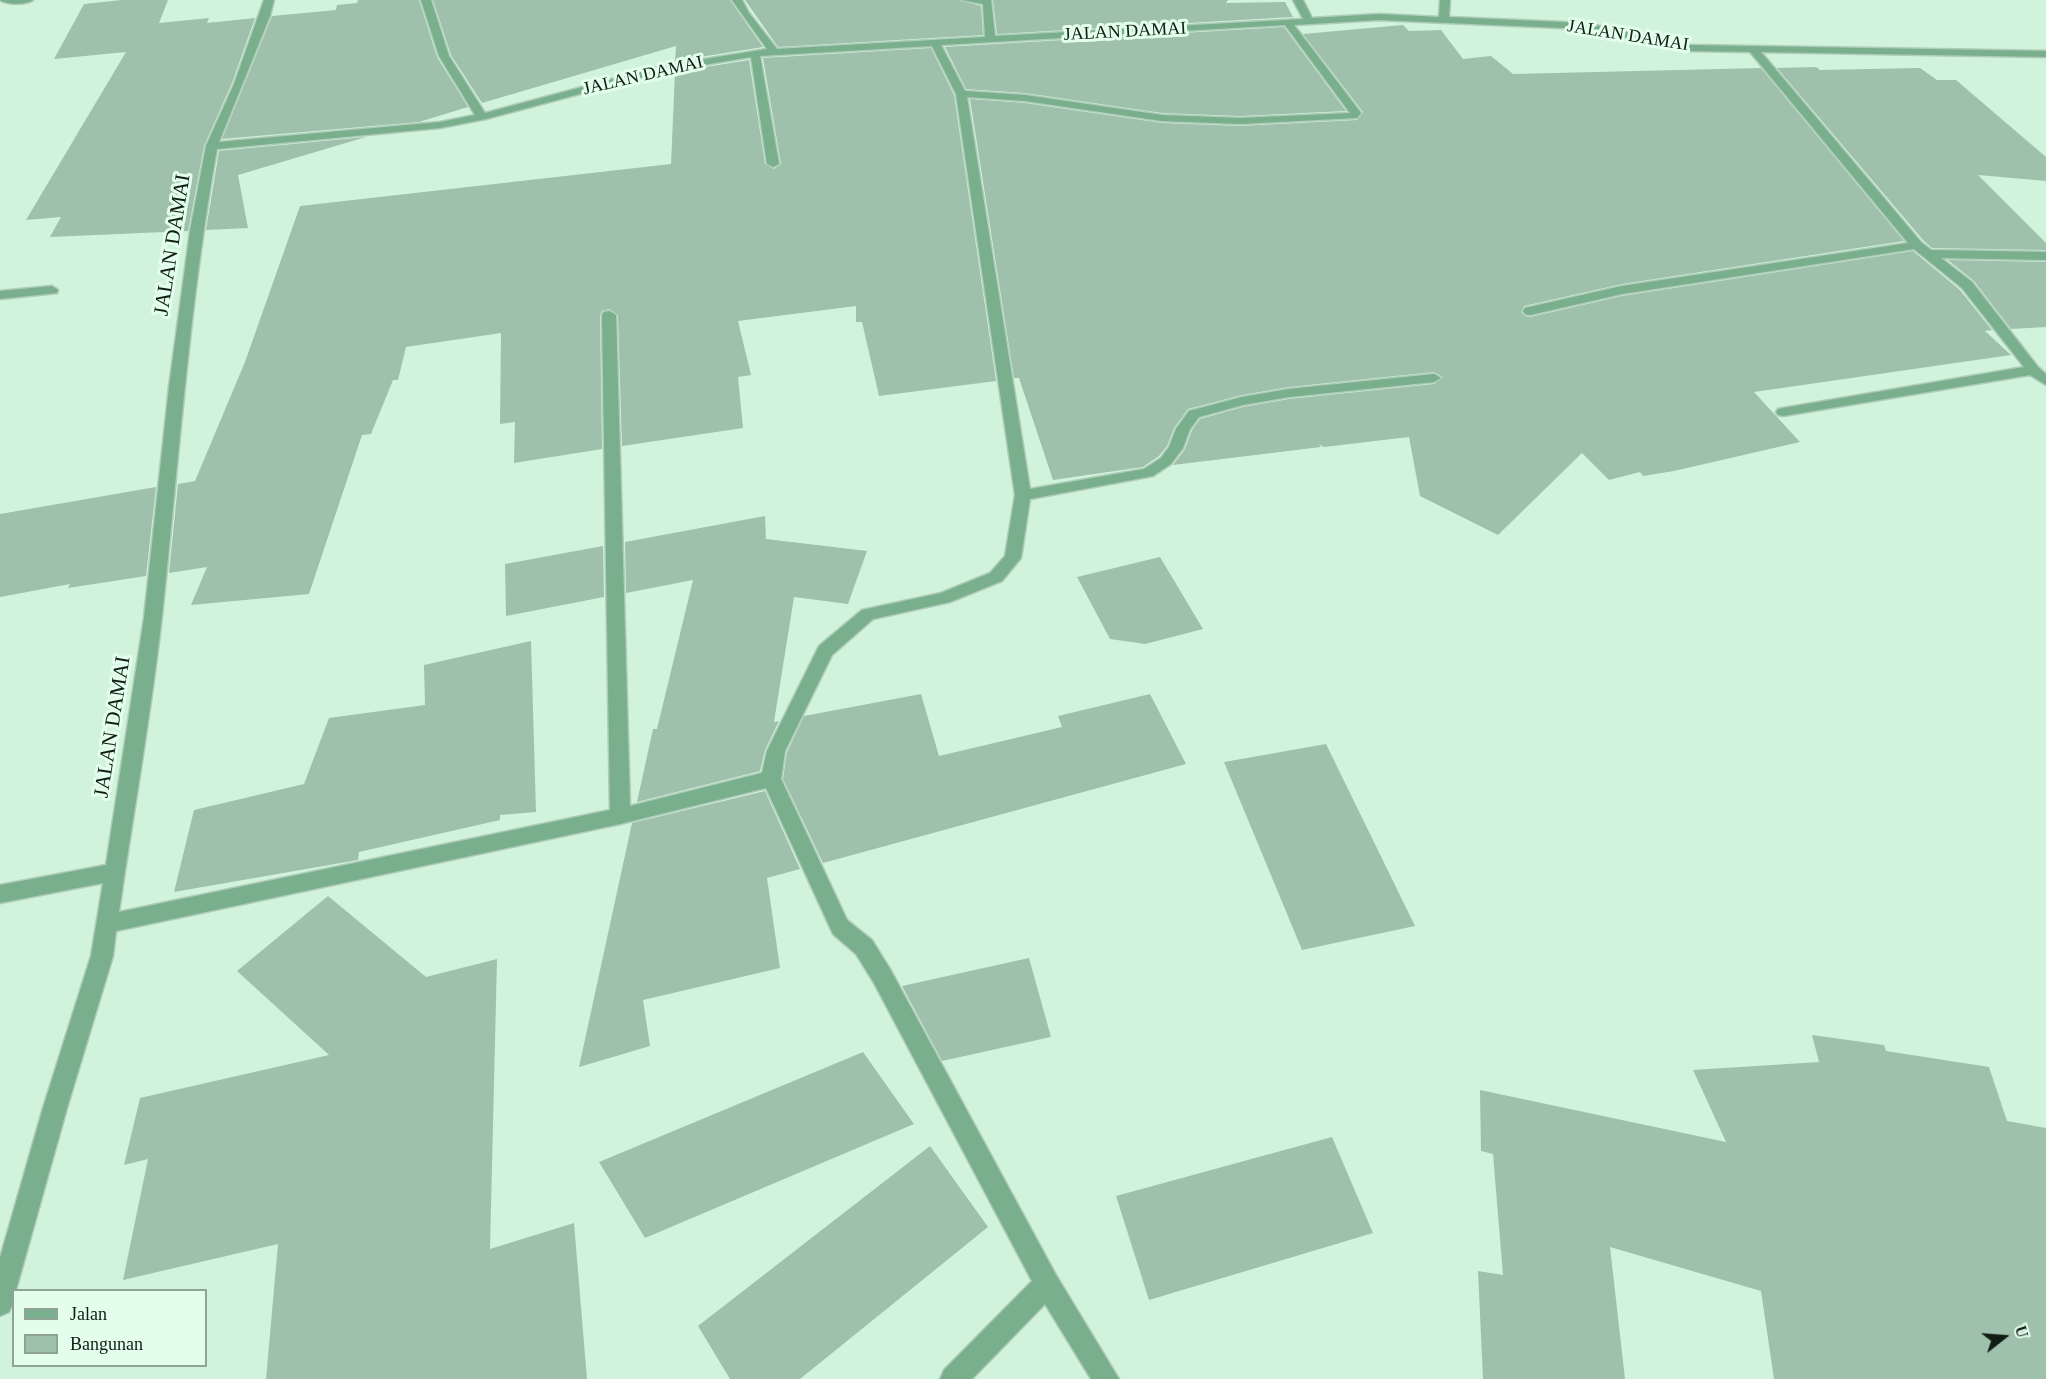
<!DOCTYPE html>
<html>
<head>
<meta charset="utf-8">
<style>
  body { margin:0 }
  #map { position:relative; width:2046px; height:1379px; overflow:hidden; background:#d1f3dc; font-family:Georgia,serif }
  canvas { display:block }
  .legend { position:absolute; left:12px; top:1289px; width:195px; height:78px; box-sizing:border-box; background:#e3ffec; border:2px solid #8fa496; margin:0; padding:8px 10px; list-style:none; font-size:18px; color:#101c14 }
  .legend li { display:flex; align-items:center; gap:12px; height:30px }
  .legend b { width:30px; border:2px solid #8fa496 }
  .north { position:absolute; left:1974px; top:1307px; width:60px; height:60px; -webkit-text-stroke:4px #e3ffec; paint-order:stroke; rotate:73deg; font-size:16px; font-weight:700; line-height:24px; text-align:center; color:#101c14 }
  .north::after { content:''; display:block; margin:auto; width:21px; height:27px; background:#101c14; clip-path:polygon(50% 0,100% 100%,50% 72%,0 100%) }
</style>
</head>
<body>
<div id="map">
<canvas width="2046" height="1379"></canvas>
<ul class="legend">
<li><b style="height:8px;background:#79af8d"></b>Jalan</li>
<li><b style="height:16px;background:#9fc1ab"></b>Bangunan</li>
</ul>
<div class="north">U</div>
</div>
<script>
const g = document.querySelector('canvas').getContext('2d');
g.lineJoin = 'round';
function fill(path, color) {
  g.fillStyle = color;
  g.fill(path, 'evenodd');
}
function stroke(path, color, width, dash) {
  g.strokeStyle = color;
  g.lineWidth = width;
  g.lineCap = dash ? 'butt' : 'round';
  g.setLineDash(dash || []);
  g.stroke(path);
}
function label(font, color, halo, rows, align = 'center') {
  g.font = font + ' Georgia,serif';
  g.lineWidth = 6;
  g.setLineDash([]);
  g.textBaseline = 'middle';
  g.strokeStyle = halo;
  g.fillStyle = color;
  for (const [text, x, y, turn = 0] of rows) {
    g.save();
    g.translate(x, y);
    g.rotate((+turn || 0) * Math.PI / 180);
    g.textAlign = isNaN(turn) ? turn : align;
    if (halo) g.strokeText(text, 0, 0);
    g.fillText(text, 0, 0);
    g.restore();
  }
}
fill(new Path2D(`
  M122,0H168L159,23L209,18L207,23L255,18L232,83L204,146L188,231L50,237L61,217L26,220L126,52L54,59L84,4Z
  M358,0H419L437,57L468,107L419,122L222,139L272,16L336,10L337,5L357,3Z
  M433,0H730L763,47L675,61L676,46L482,103L451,55Z
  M745,0H960L981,6L983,35L778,47Z
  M993,0H1228L1226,3L1285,2L1293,17L997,34Z
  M1403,25L1409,31L1441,30L1463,59L1491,56L1513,74L1761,68L1904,241L1622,284L1524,306L1521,312L1525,316L1530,317L1622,296L1913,251L1960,290L1992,330L1985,331L2011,355L1754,392L1800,442L1674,471L1643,476L1640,472L1609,480L1582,453L1498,535L1420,496L1409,437L1324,447L1319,444L1321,447L1173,465L1185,449L1192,430L1200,419L1243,407L1289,399L1434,384L1443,377L1434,372L1289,387L1242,395L1188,409L1174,428L1167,446L1159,456L1143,467L1053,480L1019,378H1014L970,99L1025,103L1162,123L1240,126L1357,120L1363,112L1303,34Z
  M1284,27L1346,111L1240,116L1162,113L1025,93L966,89L945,47Z
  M931,48L954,95L996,381L879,396L862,322H856V306L738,321L751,375L738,377L743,428L622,446L618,315L609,309L602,311L600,315L602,449L514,463L515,422L500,424L501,333L406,347L398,380H393L371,434L362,435L309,594L191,605L207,567L169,573L178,484L195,481L245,362L300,206L671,164L675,72L749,60L765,164L774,169L781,164L763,58Z
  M1816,67L1820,70L1920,68L1937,80H1956L2046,157V181L1978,175L2046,243V250L1932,248L1923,240L1777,68Z
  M366,137L238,175L248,228L206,230L219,151Z
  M1948,260L2046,262V327L2011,329L1974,281Z
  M156,487L146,576L68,588L70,584L0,597V514Z
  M765,516L766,539L867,551L848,604L794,597L774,722L779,721L765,750L760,771L637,802L653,729H657L693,580L626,593L625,542Z
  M603,546L604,597L506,616L505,564Z
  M1160,557L1203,629L1145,644L1110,639L1077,577Z
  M531,641L536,812L500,815V820L359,852L358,860L174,892L194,810L304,784L329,718L425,705L424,665Z
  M921,694L939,756L1062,727L1058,716L1150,694L1186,764L823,863L783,779L787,752L804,716Z
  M1326,744L1415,926L1302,950L1224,762Z
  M765,791L800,869L767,878L780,968L643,1000L650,1046L579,1067L632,823Z
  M328,896L426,977L497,959L490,1249L574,1223L587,1379H266L278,1244L123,1280L148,1159L124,1165L140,1098L329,1055L237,971Z
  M1029,958L1051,1037L942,1061L902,986Z
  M1812,1035L1884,1045L1886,1051L1989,1067L2007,1121L2046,1128V1379H1774L1761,1291L1610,1247L1625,1379H1483L1478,1271L1503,1275L1493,1154L1481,1151L1480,1090L1726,1142L1693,1070L1819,1062Z
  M863,1052L914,1124L645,1238L599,1162Z
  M1332,1137L1373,1233L1149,1300L1116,1196Z
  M930,1146L988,1227L800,1379H730L698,1326Z`), '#9fc1ab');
const minor = new Path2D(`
  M0,0H33C26,5 7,5 0,0Z
  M264,0H274L270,16L219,142L440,122L475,115L439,56L421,0H431L449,56L485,113L661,66L767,49L732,0H742L749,13L777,49L985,37L983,4L962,0H991L995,36L1303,19L1293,0H1303L1312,18L1379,14L1439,17L1440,0H1450L1449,17L1585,23L1691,45L2046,51V57L1761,52L1921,242L1931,250L2046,252V260L1941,258L1972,282L2038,367L2046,374V385L2030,375L1783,416L1778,415L1776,412L1778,409L1783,408L2024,367L1962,288L1914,249L1622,294L1530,315L1525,314L1523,311L1525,308L1622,286L1908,243L1750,52L1691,51L1585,29L1379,20L1294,25L1361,113L1357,118L1240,124L1162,121L1025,101L967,97L1030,489L1144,469L1161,458L1169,447L1176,429L1189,411L1242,397L1289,389L1434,374L1441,378L1434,382L1289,397L1243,405L1199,417L1190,429L1183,448L1171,464L1153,476L1030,499L1021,558L1002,581L950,602L873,619L832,655L785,751L781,779L847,920L872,940L890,969L1056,1275L1119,1379H1091L1045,1304L972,1379H940L944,1370L1032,1281L874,983L856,954L833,934L766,788L620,824L116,931L113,956L67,1108L16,1290H14V1301L9,1312L0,1316V1258L43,1108L91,956L103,883L0,903V885L106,865L144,618L169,387L190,231L206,146L234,84ZM1285,25L1350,113L1240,118L1162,115L1025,95L965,91L941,45ZM932,46L956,94L1015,495L1005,556L990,573L941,593L862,610L819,646L767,751L762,773L630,806L616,315L609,311L604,312L602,315L610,810L119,912C133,814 151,715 162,616C179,460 189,304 217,149L440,128L486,119L662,72L751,57L767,164L773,167L779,164L760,56Z
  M52,286L58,290L57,293L0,299V291Z`);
stroke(minor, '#aeccb8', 3);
fill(minor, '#79af8d');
label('18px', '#101c14', '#e3ffec', [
  ["JALAN DAMAI",1125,32,-3],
  ["JALAN DAMAI",1628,36,9],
  ["JALAN DAMAI",643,76,-13]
]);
label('21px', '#101c14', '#e3ffec', [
  ["JALAN DAMAI",173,245,-81],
  ["JALAN DAMAI",113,727,-81]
]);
</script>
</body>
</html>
